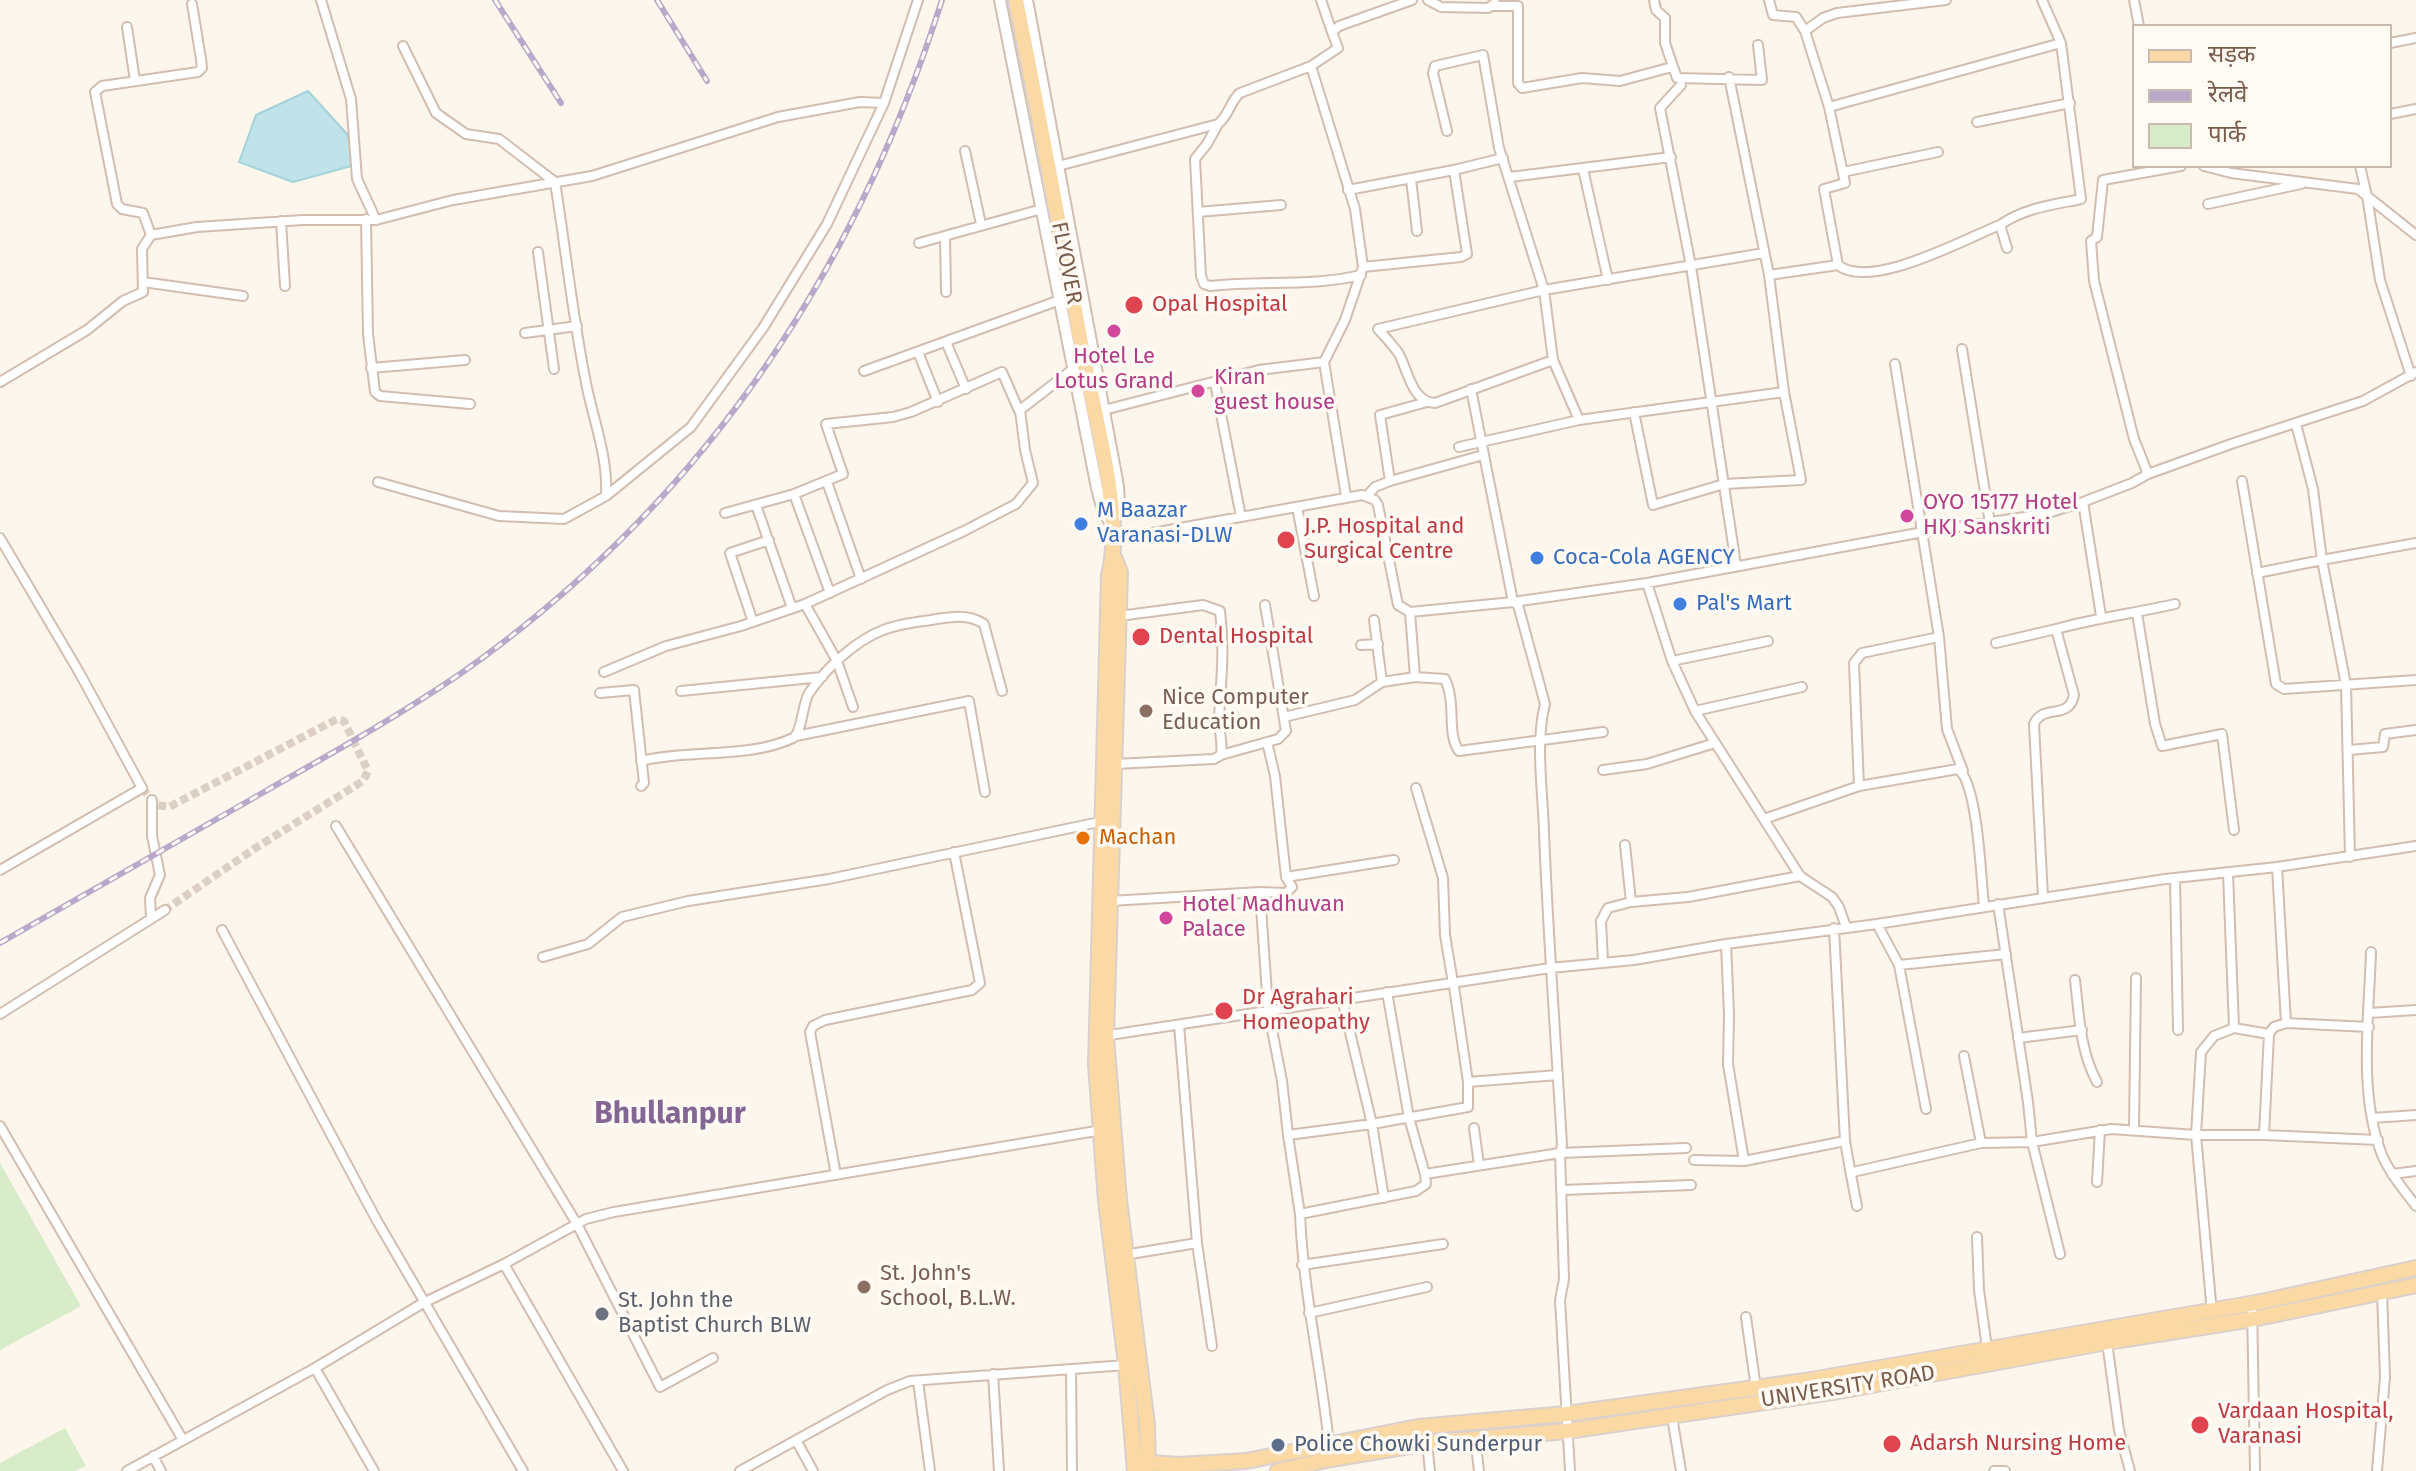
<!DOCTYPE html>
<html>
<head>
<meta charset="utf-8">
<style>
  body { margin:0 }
  #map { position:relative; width:2416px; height:1471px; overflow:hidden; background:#fdf6ec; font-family:"Fira Sans","Noto Sans Devanagari",sans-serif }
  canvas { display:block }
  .legend { position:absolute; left:2132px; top:24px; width:260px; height:144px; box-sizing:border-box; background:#fffaf3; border:2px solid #cabbb1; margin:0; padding:10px 14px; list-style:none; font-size:24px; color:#7a5c4d }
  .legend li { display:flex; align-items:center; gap:16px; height:40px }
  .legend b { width:40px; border:2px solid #cabbb1 }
</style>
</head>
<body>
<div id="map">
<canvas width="2416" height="1471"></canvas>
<ul class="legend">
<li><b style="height:10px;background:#fbd9a5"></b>सड़क</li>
<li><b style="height:10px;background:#b9a8c9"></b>रेलवे</li>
<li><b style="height:22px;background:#d8ecc9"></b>पार्क</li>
</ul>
</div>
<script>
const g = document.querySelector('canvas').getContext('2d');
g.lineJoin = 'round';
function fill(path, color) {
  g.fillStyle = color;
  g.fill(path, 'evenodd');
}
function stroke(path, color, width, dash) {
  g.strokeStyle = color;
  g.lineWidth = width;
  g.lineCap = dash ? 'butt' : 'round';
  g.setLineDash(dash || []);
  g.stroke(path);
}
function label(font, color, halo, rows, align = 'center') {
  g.font = font + ' "Fira Sans",sans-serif';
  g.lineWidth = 7;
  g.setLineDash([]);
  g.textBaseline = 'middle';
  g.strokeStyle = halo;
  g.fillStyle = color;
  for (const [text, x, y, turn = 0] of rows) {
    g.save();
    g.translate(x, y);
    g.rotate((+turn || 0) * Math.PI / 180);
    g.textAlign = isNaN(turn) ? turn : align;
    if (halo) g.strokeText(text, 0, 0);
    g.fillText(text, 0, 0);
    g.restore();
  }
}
fill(new Path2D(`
  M0,1163L81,1306L0,1350Z
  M65,1428L86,1466L75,1471H0V1463Z`), '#d8ecc9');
const water = new Path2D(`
  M308,91L347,134L355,165L293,182L239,162L256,115Z`);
fill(water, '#bfe3e8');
stroke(water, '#a5d3da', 2);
stroke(new Path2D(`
  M142,788L157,805L169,807L337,719L344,721L368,771L363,781L254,849L165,910`), '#dcd0c4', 8, [8, 4]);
const minor = new Path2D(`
  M321,0L351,99L357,179L376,220
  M1321,0L1332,32
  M1428,0L1441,7L1488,8L1495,3
  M1654,0L1656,10L1665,18V43L1677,78L1762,80L1758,45
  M1769,0L1773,15L1796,17L1805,31L1829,107L1845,183L1824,189L1838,265L1769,275
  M2134,0L2139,26
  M1494,6H1518V83L1522,88L1582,78L1620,81L1672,67
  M127,27L135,81
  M1805,31L1823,18L1837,13L1946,0
  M2390,43L2416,38
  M403,46L436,113L466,134L499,139L555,182C566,251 573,320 587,388C595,425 608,458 606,496
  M1311,66L1355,209L1363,267L1345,320L1324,362L1346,496
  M1681,85L1660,108L1691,266L1736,565
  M1829,107L2061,43
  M2390,114L2416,109
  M1977,122L2070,103
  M1218,124L1207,144L1195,159L1201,276L1204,284L1210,286C1260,280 1312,287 1361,275
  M1447,131L1433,73L1435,66L1483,55L1499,148L1544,290L1553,360L1579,420L1784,392L1769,275L1729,77
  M965,151L981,224
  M1058,166L1218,124C1229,116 1230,101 1240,93L1311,66L1338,48L1332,32L1339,26L1412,0
  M2204,166L2231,173L2358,189L2416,235
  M2360,166L2367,196L2380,280L2411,376
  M1583,169L1608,280
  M1843,172L1938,152
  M1510,177L1671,157
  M1411,179L1417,231
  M1348,190L1454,170L1503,158
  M2208,204L2301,184
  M1198,212L1281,205
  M366,219L368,334L375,392L380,396L470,404
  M281,221L285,286
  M151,235L143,213L122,209L117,204L95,92L102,86L198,72L202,68L201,59L192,4
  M945,236L946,292
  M919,243L1042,209
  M2007,248L2000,225C2024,208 2052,205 2081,199L2061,43L2042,0
  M538,252L554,369
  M1838,265C1871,291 1964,239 2000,225
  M1363,267L1461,257L1467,254L1454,170
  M143,282L243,296
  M525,333L577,326
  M946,342L966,389
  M1962,349L1990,523
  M918,352L938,402
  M1553,360L1435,403C1412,402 1408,371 1399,354C1393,345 1385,337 1378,329L1544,290L1764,253
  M371,368L465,360
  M864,371L1060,300
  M0,382L87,330L123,301L143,292L142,249L151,235L197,227L303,220H376L453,200L592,176L778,117L860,102L884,103
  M1215,383L1241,517
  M1471,389L1513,602L1518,605L1545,704C1535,742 1543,793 1544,832C1548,937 1556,1040 1562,1145L1560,1153L1564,1279L1560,1300L1570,1471
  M1104,410L1259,370L1324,362
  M1634,412L1653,505L1724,484L1801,480L1784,392
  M2296,424L2313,489L2322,560L2416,543
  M1459,447L1579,420
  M2148,474L2134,439L2094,281L2091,241L2097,237L2103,180L2181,166
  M1390,481L1380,415L1427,402
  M2242,481L2276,684L2284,689L2416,680
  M378,482L499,516L564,519L606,496L691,427L763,328L827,224L884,103L918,0
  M827,482L861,579
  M794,494L830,593
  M1367,496L1375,487L1390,481L1483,455
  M2083,502L2101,616
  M756,505L792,608
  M1297,507L1314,596
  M725,513L794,494L843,474L826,424L893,417L911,412L1002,372L1020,413
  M0,538L79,672L142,788L0,870
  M1114,540L1362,495L1375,500L1378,505L1398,605L1410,612L1513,602L1647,583L1923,532L2045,514L2083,502L2132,483L2148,474L2231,444L2363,401L2416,372
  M2257,573L2322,560L2346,685L2350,857
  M1647,583L1672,661L1695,711L1800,876L1832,897L1839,907L1846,927
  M805,604L837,661L853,707
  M1410,612L1415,677L1445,679C1457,705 1446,733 1459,751L1603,732
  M2137,613L2155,724L2162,746L2222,734L2234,830
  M1374,620L1382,682
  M753,622L730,553L769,540
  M1939,637L1947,729L1963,771
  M1996,643L2056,629
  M1361,645L1378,644
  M1672,661L1768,641
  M604,672L666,646L741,626L805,604L964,531L1016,504L1033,483L1025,450L1020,410L1073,369
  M681,691L822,677
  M600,693L634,690L644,783L641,786
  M1695,711L1802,687
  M1284,717L1355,700L1382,682L1415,677
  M796,736L969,701L985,792
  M1267,742L1275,776L1286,877
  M2349,750L2383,747L2385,734L2416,730
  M1221,755L1278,739L1286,731L1265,605
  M641,761C688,749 749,759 793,738C802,733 802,705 809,693C826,668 855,641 883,630C898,624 915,622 931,620C949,617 968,613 984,624L1002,691
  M1115,764L1214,759L1221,755C1223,743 1219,731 1219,718C1221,680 1225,650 1220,611L1203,605L1119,616
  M1603,770L1647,764L1715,743
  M1859,786L1958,769C1978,783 1981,879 1984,906
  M1416,788L1443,878L1445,935L1453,983
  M1764,819L1859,786L1854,663L1862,653L1939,637L1895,364
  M336,826L577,1224L660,1387L713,1358
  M1625,845L1631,902
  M2277,867L2286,1023
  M2228,873L2234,1028
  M2175,878L2178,1030
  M1260,892L1268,1009L1282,1081L1288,1135L1372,1124L1468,1107V1082L1558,1075
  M2043,897L2034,724C2043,703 2069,721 2074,695L2056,629C2096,618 2136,613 2175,604
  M1110,901L1260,892L1286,893L1292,887L1286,877L1394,860
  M1998,904L2028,1102L2032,1142L2060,1254
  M151,919L150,898L160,875L152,836V800
  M1877,924L1899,965L1926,1109
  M1834,928L1845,1141L1850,1170L1853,1172L1981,1143L2032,1142L2111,1129L2196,1135H2264L2378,1140
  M222,930L376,1219L523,1471
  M1726,944L1729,1014L1728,1064L1744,1161
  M2371,952C2369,1017 2358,1094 2382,1155C2390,1174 2404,1190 2416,1206
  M543,957L588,944L622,917L688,901L829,879L1104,821
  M1603,962L1601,921L1608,908L1631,902L1688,897L1800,876
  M1899,965L2006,954
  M2075,980C2079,1014 2080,1051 2097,1082
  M1454,987L1468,1082
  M1342,999L1372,1124L1384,1198
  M2369,1013L2416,1010
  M0,1014L165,910
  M1179,1025L1197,1243
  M1103,1036L1550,968L1634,960L1726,944L1877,924L2165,879L2277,867L2416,846
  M2018,1038L2082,1030
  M1964,1056L1981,1143
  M2372,1118L2416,1115
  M0,1126L183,1440
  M1474,1128L1479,1165
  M2134,1130L2136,978
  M1288,1135L1300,1214
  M2264,1135L2269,1034L2274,1027L2286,1023L2369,1027
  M1694,1160L1744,1161L1845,1141
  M1850,1170L1857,1206
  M1425,1174L1560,1153L1686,1148
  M2392,1174L2416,1171
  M836,1175L810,1032L813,1026L825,1020L972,990L980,983L954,852
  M2097,1182L2100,1130
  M1563,1190L1691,1185
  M1977,1237L1979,1290L1987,1348
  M1124,1255L1197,1243L1212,1346
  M504,1264L623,1471
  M1302,1265L1443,1244
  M2252,1303L2255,1471
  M1309,1313L1427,1287
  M2212,1313L2196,1135L2201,1052L2214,1036L2234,1028L2269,1034
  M1746,1317L1756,1388
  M2107,1342L2119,1430L2130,1471
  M315,1368L374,1471
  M1071,1370L1072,1471
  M993,1374L999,1471
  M918,1381L930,1471
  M1672,1417L1681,1471
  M1475,1437L1479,1471
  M796,1440L813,1471
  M1427,1443L1430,1471
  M1329,1444C1321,1367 1303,1291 1300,1214L1416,1191L1426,1184L1425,1174L1409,1118L1387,992
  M153,1456L161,1471
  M127,1471L315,1368L423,1303L504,1264L586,1219L614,1212L1102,1130
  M740,1471L887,1390L910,1381L1126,1365
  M1994,1471H2005
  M2377,1471L2385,1377L2382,1292`);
const tertiary = new Path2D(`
  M1000,0L1097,488L1103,511L1110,522
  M1027,0L1118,486L1119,503L1116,518`);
const primary = new Path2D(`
  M1016,0C1040,119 1062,239 1084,359C1095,417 1124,520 1109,575L1096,1064L1106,1201L1126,1365L1135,1471
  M1114,557L1120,572L1106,1036L1119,1199L1147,1425L1148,1468
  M1135,1462L1179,1465L1246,1461L1418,1427L1566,1414L1805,1381L2261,1302L2416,1268
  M1278,1471L1325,1460L1427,1443L1567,1431L1839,1391L2107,1342L2253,1319L2416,1285`);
stroke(minor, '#d1beb0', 12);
stroke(tertiary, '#d1beb0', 14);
stroke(primary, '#dad1cd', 18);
stroke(minor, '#fff', 8);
stroke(tertiary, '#fff', 10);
stroke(primary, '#fbd9a5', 14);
const rail = new Path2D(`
  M495,0L561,103
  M657,0L707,81
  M0,943C88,893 176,842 264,792C330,754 397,717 460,674C699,506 854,277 942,0`);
stroke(rail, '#b9a8c9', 6);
stroke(rail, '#fffaf3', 3, [9]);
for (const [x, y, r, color] of [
  [1134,305,10,"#e0444e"],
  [1114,331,8,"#d1479c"],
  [1198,391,8,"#d1479c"],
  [1907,516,8,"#d1479c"],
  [1081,524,8,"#3f7fe0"],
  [1286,540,10,"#e0444e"],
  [1537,558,8,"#3f7fe0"],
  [1680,604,8,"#3f7fe0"],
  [1141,637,10,"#e0444e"],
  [1146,711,8,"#8d6e63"],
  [1083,838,8,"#e8710a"],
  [1166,918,8,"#d1479c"],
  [1224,1011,10,"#e0444e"],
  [864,1287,8,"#8d6e63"],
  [602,1314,8,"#6b7280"],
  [2200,1425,10,"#e0444e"],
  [1892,1444,10,"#e0444e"],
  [1278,1445,8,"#5c6f8a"]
]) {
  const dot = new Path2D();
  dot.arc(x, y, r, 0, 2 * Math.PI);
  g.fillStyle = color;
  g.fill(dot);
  stroke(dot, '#fffaf3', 3);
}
label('22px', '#7a5c4d', '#fffaf3', [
  ["FLYOVER",1066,263,79],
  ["UNIVERSITY ROAD",1848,1387,-9]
]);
label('22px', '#be3a42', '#fffaf3', [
  ["Opal Hospital",1152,305],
  ["J.P. Hospital and",1304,527],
  ["Surgical Centre",1304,552],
  ["Dental Hospital",1159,637],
  ["Dr Agrahari",1242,998],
  ["Homeopathy",1242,1023],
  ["Vardaan Hospital,",2218,1412],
  ["Varanasi",2218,1437],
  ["Adarsh Nursing Home",1910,1444]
], 'left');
label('22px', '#b23c85', '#fffaf3', [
  ["Hotel Le",1114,357,"center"],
  ["Lotus Grand",1114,382,"center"],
  ["Kiran",1214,378],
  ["guest house",1214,403],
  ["OYO 15177 Hotel",1923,503],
  ["HKJ Sanskriti",1923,528],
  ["Hotel Madhuvan",1182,905],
  ["Palace",1182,930]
], 'left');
label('22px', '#366cbe', '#fffaf3', [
  ["M Baazar",1097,511],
  ["Varanasi-DLW",1097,536],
  ["Coca-Cola AGENCY",1553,558],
  ["Pal's Mart",1696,604]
], 'left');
label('22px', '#785e54', '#fffaf3', [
  ["Nice Computer",1162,698],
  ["Education",1162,723],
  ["St. John's",880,1274],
  ["School, B.L.W.",880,1299]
], 'left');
label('22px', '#c56008', '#fffaf3', [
  ["Machan",1099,838]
], 'left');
label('22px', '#5b616d', '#fffaf3', [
  ["St. John the",618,1301],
  ["Baptist Church BLW",618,1326]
], 'left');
label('22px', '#4e5e75', '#fffaf3', [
  ["Police Chowki Sunderpur",1294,1445]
], 'left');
label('bold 30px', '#846695', '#fffaf3', [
  ["Bhullanpur",670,1115]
]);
</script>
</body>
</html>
